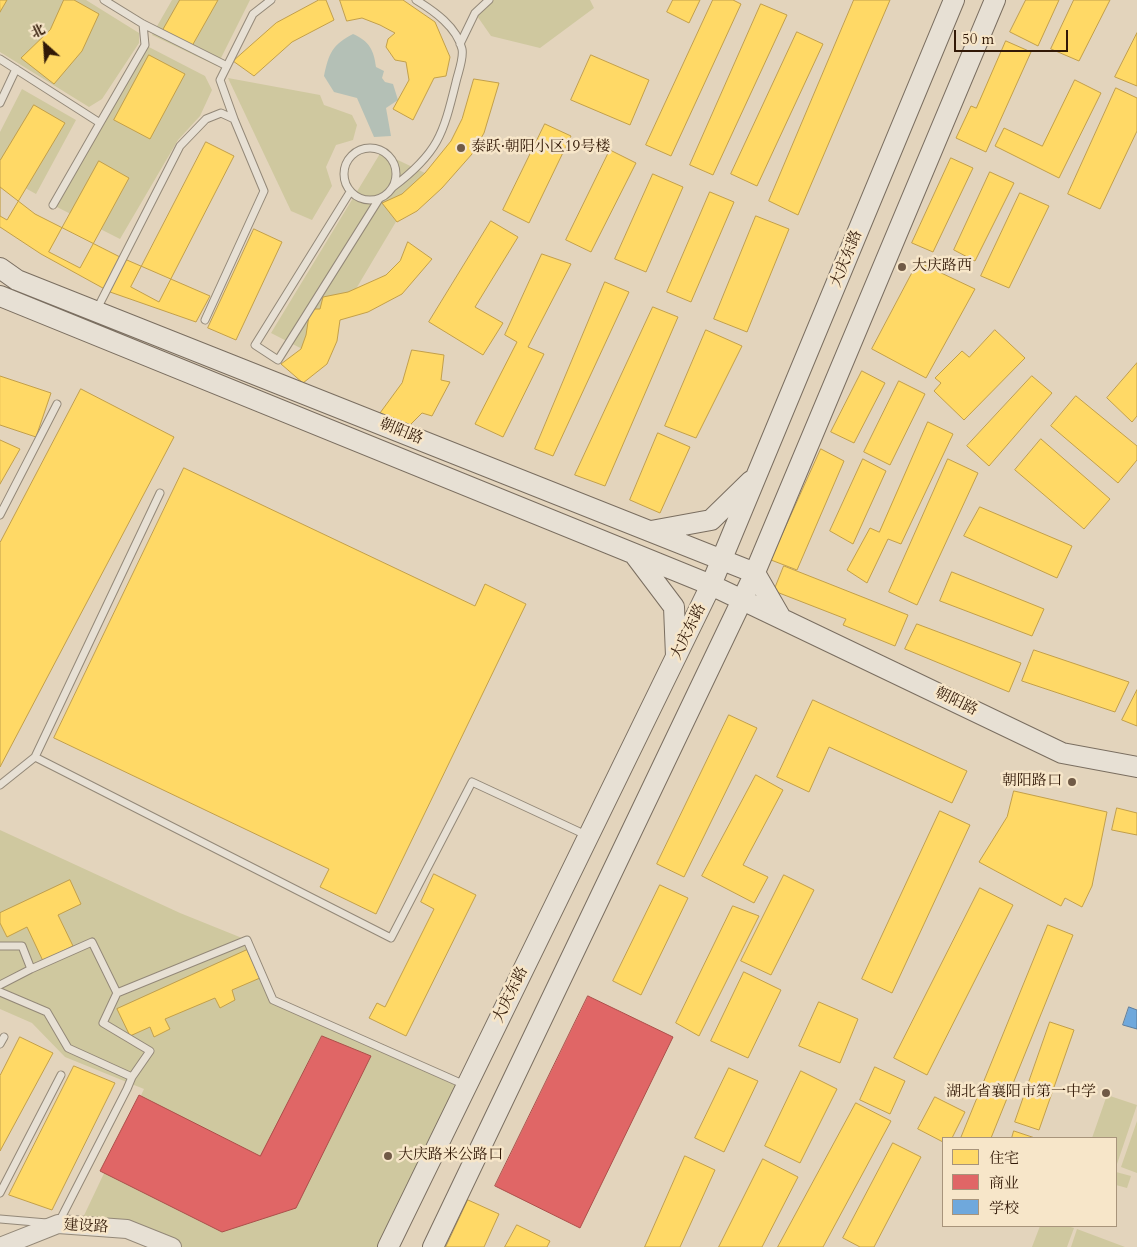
<!DOCTYPE html>
<html>
<head>
<meta charset="utf-8">
<style>
  body { margin:0 }
  #map { position:relative; width:1137px; height:1247px; overflow:hidden; background:#e3d4bc; font-family:Cardo,"Noto Serif SC",serif }
  canvas { display:block }
  .legend { position:absolute; left:942px; top:1137px; width:175px; height:90px; box-sizing:border-box; background:#f7e6c9; border:1px solid #a8947b; margin:0; padding:6px 9px; list-style:none; font-size:15px; color:#321907 }
  .legend li { display:flex; align-items:center; gap:10px; height:25px }
  .legend b { width:25px; border:1px solid #a8947b }
  .north { position:absolute; left:20px; top:20px; width:50px; height:50px; -webkit-text-stroke:4px #f7e6c9; paint-order:stroke; rotate:334deg; font-size:14px; font-weight:700; line-height:20px; text-align:center; color:#321907 }
  .north::after { content:''; display:block; margin:auto; width:18px; height:22px; background:#321907; clip-path:polygon(50% 0,100% 100%,50% 72%,0 100%) }
  .scale { position:absolute; left:954px; top:30px; width:114px; height:22px; box-sizing:border-box; border:2px solid #321907; border-top:0; padding-left:6px; font-size:15px; line-height:18px; white-space:nowrap; color:#321907; -webkit-text-stroke:4px #f7e6c9; paint-order:stroke }
</style>
</head>
<body>
<div id="map">
<canvas width="1137" height="1247"></canvas>
<ul class="legend">
<li><b style="height:14px;background:#ffd966"></b>住宅</li>
<li><b style="height:14px;background:#e06666"></b>商业</li>
<li><b style="height:14px;background:#6fa8dc"></b>学校</li>
</ul>
<div class="north">北</div>
<div class="scale">50 m</div>
</div>
<script>
const g = document.querySelector('canvas').getContext('2d');
g.lineJoin = 'round';
function fill(path, color) {
  g.fillStyle = color;
  g.fill(path, 'evenodd');
}
function stroke(path, color, width, dash) {
  g.strokeStyle = color;
  g.lineWidth = width;
  g.lineCap = dash ? 'butt' : 'round';
  g.setLineDash(dash || []);
  g.stroke(path);
}
function label(font, color, halo, rows, align = 'center') {
  g.font = font + ' Cardo,"Noto Serif SC",serif';
  g.lineWidth = 5;
  g.setLineDash([]);
  g.textBaseline = 'middle';
  g.strokeStyle = halo;
  g.fillStyle = color;
  for (const [text, x, y, turn = 0] of rows) {
    g.save();
    g.translate(x, y);
    g.rotate((+turn || 0) * Math.PI / 180);
    g.textAlign = isNaN(turn) ? turn : align;
    if (halo) g.strokeText(text, 0, 0);
    g.fillText(text, 0, 0);
    g.restore();
  }
}
fill(new Path2D(`
  M0,0H86L139,33V43L102,99L89,107L0,52Z
  M172,0H250L217,66L152,35Z
  M489,0H590L594,8L540,48L491,36L475,13Z
  M145,45L205,76L212,90L200,116L178,140L120,239L53,205Z
  M228,78L320,95L324,105L352,115L357,125L353,140L336,145L326,167L332,186L312,220L291,211Z
  M22,89L76,120L36,194L0,174V132Z
  M381,152L425,173L316,356L271,333Z
  M0,830L180,913L247,940L273,1000L467,1086L388,1247H172L79,1226L144,1089L65,1057L32,1023L0,1009Z
  M1107,1095L1137,1105L1117,1164L1116,1138H1092Z
  M1137,1121V1173L1121,1167Z
  M1116,1172L1131,1176L1127,1188L1116,1185Z
  M1040,1226H1067L1074,1228L1067,1247H1032Z
  M1077,1229L1125,1247H1071Z`), '#cfc89f');
fill(new Path2D(`
  M353,34C369,41 374,50 376,67L384,71L382,78L385,82L393,84L398,100L386,108L391,136L374,137L357,98L334,92L324,76C329,53 332,45 353,34Z`), '#b4c0b6');
const homes = new Path2D(`
  M0,0H7L0,12Z
  M64,0H74L99,14L82,51L54,84L21,58L50,30Z
  M180,0H218L192,46L163,30Z
  M319,0H326L334,20L292,42L254,76L233,61L276,23Z
  M340,0H403L435,22L450,57L446,76L434,78L413,120L393,109L409,80L406,62L395,60L386,47L388,39L395,33L380,25L362,18L347,21Z
  M673,0H700L689,23L667,12Z
  M713,0H733L741,4L671,156L646,145Z
  M854,0H890L798,215L769,201Z
  M1026,0H1059L1038,46L1010,32Z
  M1074,0H1110L1079,61L1051,49Z
  M761,4L787,15L713,175L690,165Z
  M797,32L823,44L757,186L731,174Z
  M1137,33V86L1115,77Z
  M1006,41L1031,52L986,152L956,138L971,106L976,108Z
  M149,55L185,74L150,139L114,120Z
  M591,55L649,80L630,125L571,100Z
  M474,79L499,83L484,133L472,154L442,188L417,211L397,222L382,203L402,194L425,173L451,141L462,119Z
  M1075,80L1101,93L1059,178L995,146L1004,128L1042,146Z
  M1116,88L1137,98V131L1100,209L1068,194Z
  M34,105L65,123L7,220L0,216V161Z
  M545,124L571,136L529,223L503,210Z
  M206,142L234,156L159,302L131,287Z
  M610,150L636,163L591,252L566,240Z
  M951,158L973,168L933,252L912,243Z
  M99,161L129,178L80,268L49,252Z
  M990,172L1014,183L975,261L954,250Z
  M653,174L683,187L646,272L615,259Z
  M0,187L35,214L120,257L210,296L196,322L110,292L41,254L0,227Z
  M710,192L734,202L691,302L667,292Z
  M1020,193L1049,206L1009,288L981,276Z
  M756,216L789,229L747,332L714,319Z
  M491,221L518,237L475,307L503,323L483,355L429,322Z
  M254,229L282,242L236,340L208,328Z
  M408,242L432,259L402,294L368,312L340,320L337,341L327,364L303,383L281,364L301,349L306,335L310,309H320L323,297L348,292L386,275L400,261Z
  M542,254L571,264L528,347L544,354L503,437L475,424L517,342L505,335Z
  M918,262L975,289L926,378L872,349Z
  M605,282L629,292L553,456L535,449Z
  M653,307L678,317L605,486L575,475Z
  M706,330L742,346L696,438L665,426Z
  M995,330L1025,358L964,420L934,391L941,383L935,378L962,351L969,357Z
  M412,350L444,355L441,380L450,382L432,416L422,413L402,433L380,413L402,383Z
  M1137,363V416L1132,422L1107,398Z
  M862,371L885,383L854,443L831,432Z
  M0,376L51,393L36,437L0,425Z
  M1032,376L1052,393L989,466L967,446Z
  M899,381L925,394L890,465L864,452Z
  M81,389L174,437L0,767V543Z
  M1076,396L1137,446V460L1118,483L1051,426Z
  M928,422L953,434L901,544L888,539L867,583L847,570L870,528L879,532Z
  M658,433L690,447L660,513L630,500Z
  M1041,439L1110,499L1084,529L1015,470Z
  M0,440L20,449L0,484Z
  M821,449L844,461L797,570L771,560Z
  M863,459L886,471L853,544L830,531Z
  M948,459L978,473L917,605L889,592Z
  M184,468L475,606L485,584L526,604L376,914L320,887L329,869L54,738Z
  M980,507L1072,546L1057,578L964,536Z
  M784,566L908,615L895,646L843,625L846,619L774,591Z
  M952,572L1044,609L1032,636L940,601Z
  M917,624L1021,663L1009,692L905,649Z
  M1034,650L1129,682L1115,712L1022,681Z
  M1137,690V726L1122,720Z
  M813,700L967,771L952,803L829,747L809,792L777,777Z
  M729,715L757,728L684,877L657,864Z
  M756,775L783,790L743,865L768,877L754,903L702,876Z
  M1014,791L1107,812L1092,886L1082,907L1065,898L1061,906L979,862L1007,817Z
  M1117,808L1137,813V835L1112,830Z
  M940,811L970,825L892,993L862,979Z
  M434,874L476,895L406,1036L369,1018L377,1003L385,1007L434,909L421,902Z
  M784,875L814,890L771,975L741,961Z
  M70,880L81,904L58,915L73,946L43,961L27,927L7,937L0,923V913Z
  M660,885L688,898L641,995L613,981Z
  M980,888L1013,905L927,1075L894,1058Z
  M733,906L759,916L699,1036L676,1023Z
  M1048,925L1073,935L991,1138H961Z
  M247,950L260,978L232,990L235,1000L220,1008L215,998L165,1019L170,1029L154,1037L150,1027L130,1036L117,1009Z
  M744,972L781,990L748,1058L711,1041Z
  M819,1002L858,1019L840,1063L799,1046Z
  M602,1018L625,1028L618,1044L654,1060L644,1083L607,1066L598,1085L576,1075Z
  M1050,1022L1074,1030L1039,1130L1015,1122Z
  M20,1037L53,1053L0,1151V1076Z
  M74,1066L115,1083L52,1210L9,1195Z
  M875,1067L905,1081L890,1114L860,1100Z
  M729,1068L758,1081L724,1152L695,1138Z
  M801,1071L837,1089L800,1163L765,1146Z
  M935,1097L965,1112L952,1138H943V1142L918,1129Z
  M856,1103L891,1121L823,1247H778Z
  M1014,1131L1035,1138H1012Z
  M542,1136L567,1149L561,1162L597,1179L585,1203L550,1185L545,1196L519,1184Z
  M893,1143L921,1157L874,1247H860L843,1238Z
  M685,1156L715,1170L680,1247H645Z
  M763,1159L798,1177L762,1247H719Z
  M468,1200L499,1214L484,1247H446Z
  M517,1225L550,1241L547,1247H505Z`);
fill(homes, '#ffd966');
stroke(homes, '#c29f4a', 1);
const shops = new Path2D(`
  M588,996L673,1037L580,1228L495,1186Z
  M322,1036L371,1056L296,1208L222,1232L100,1171L139,1095L260,1156Z`);
fill(shops, '#e06666');
stroke(shops, '#ac4f4a', 1);
const schools = new Path2D(`
  M1129,1007L1137,1010V1029L1123,1025Z`);
fill(schools, '#6fa8dc');
stroke(schools, '#5d7d9c', 1);
const service = new Path2D(`
  M104,0L143,24L227,66
  M460,44L475,13L489,0
  M0,59L100,123L145,45L143,24
  M0,103L16,69
  M234,119L220,80L253,14L271,0
  M344 174a26 26 0 1 1 52 0a26 26 0 1 1-52 0Z
  M393,187C438,153 443,135 456,82C458,73 464,58 462,49C457,27 434,11 416,0
  M350,192L255,345L278,360L379,199
  M53,205L100,123
  M96,311L180,146L206,119L221,113L234,119L264,191L205,320
  M160,493L35,757L391,938L472,782L586,835
  M0,515L57,404
  M0,785L35,757
  M0,946H22L31,969L92,942L117,993L247,940L273,1000L465,1085
  M0,985L31,969
  M0,992L47,1012L68,1048L132,1077L127,1089L59,1222
  M117,993L103,1023L150,1051L132,1077
  M0,1044L4,1037
  M0,1193L61,1075
  M0,1219L47,1223`);
const tertiary = new Path2D(`
  M0,1247L58,1224L127,1229L172,1247`);
const secondary = new Path2D(`
  M0,268L17,280L755,573L781,618
  M0,296L711,585L1062,753L1137,767
  M651,531L711,520L751,481
  M634,554L674,607L676,656
  M388,1247L711,585L954,0
  M433,1247L753,577L995,0`);
stroke(service, '#938878', 9);
stroke(tertiary, '#938878', 20);
stroke(secondary, '#7a6e60', 22);
stroke(service, '#e7e0d4', 7);
stroke(tertiary, '#e7e0d4', 18);
stroke(secondary, '#e7e0d4', 20);
for (const [x, y, r, color] of [
  [461,148,5,"#705a46"],
  [902,267,5,"#705a46"],
  [1072,782,5,"#705a46"],
  [1106,1093,5,"#705a46"],
  [388,1156,5,"#705a46"]
]) {
  const dot = new Path2D();
  dot.arc(x, y, r, 0, 2 * Math.PI);
  g.fillStyle = color;
  g.fill(dot);
  stroke(dot, '#f7e6c9', 2);
}
label('15px', '#321907', '#f7e6c9', [
  ["泰跃·朝阳小区19号楼",471,148],
  ["大庆路西",912,267],
  ["朝阳路口",1062,782,"right"],
  ["湖北省襄阳市第一中学",1096,1093,"right"],
  ["大庆路米公路口",398,1156]
], 'left');
label('15px', '#321907', '#f7e6c9', [
  ["大庆东路",847,259,-68],
  ["朝阳路",401,432,22],
  ["大庆东路",689,632,-64],
  ["朝阳路",956,702,26],
  ["大庆东路",511,995,-64],
  ["建设路",86,1227,3]
]);
</script>
</body>
</html>
